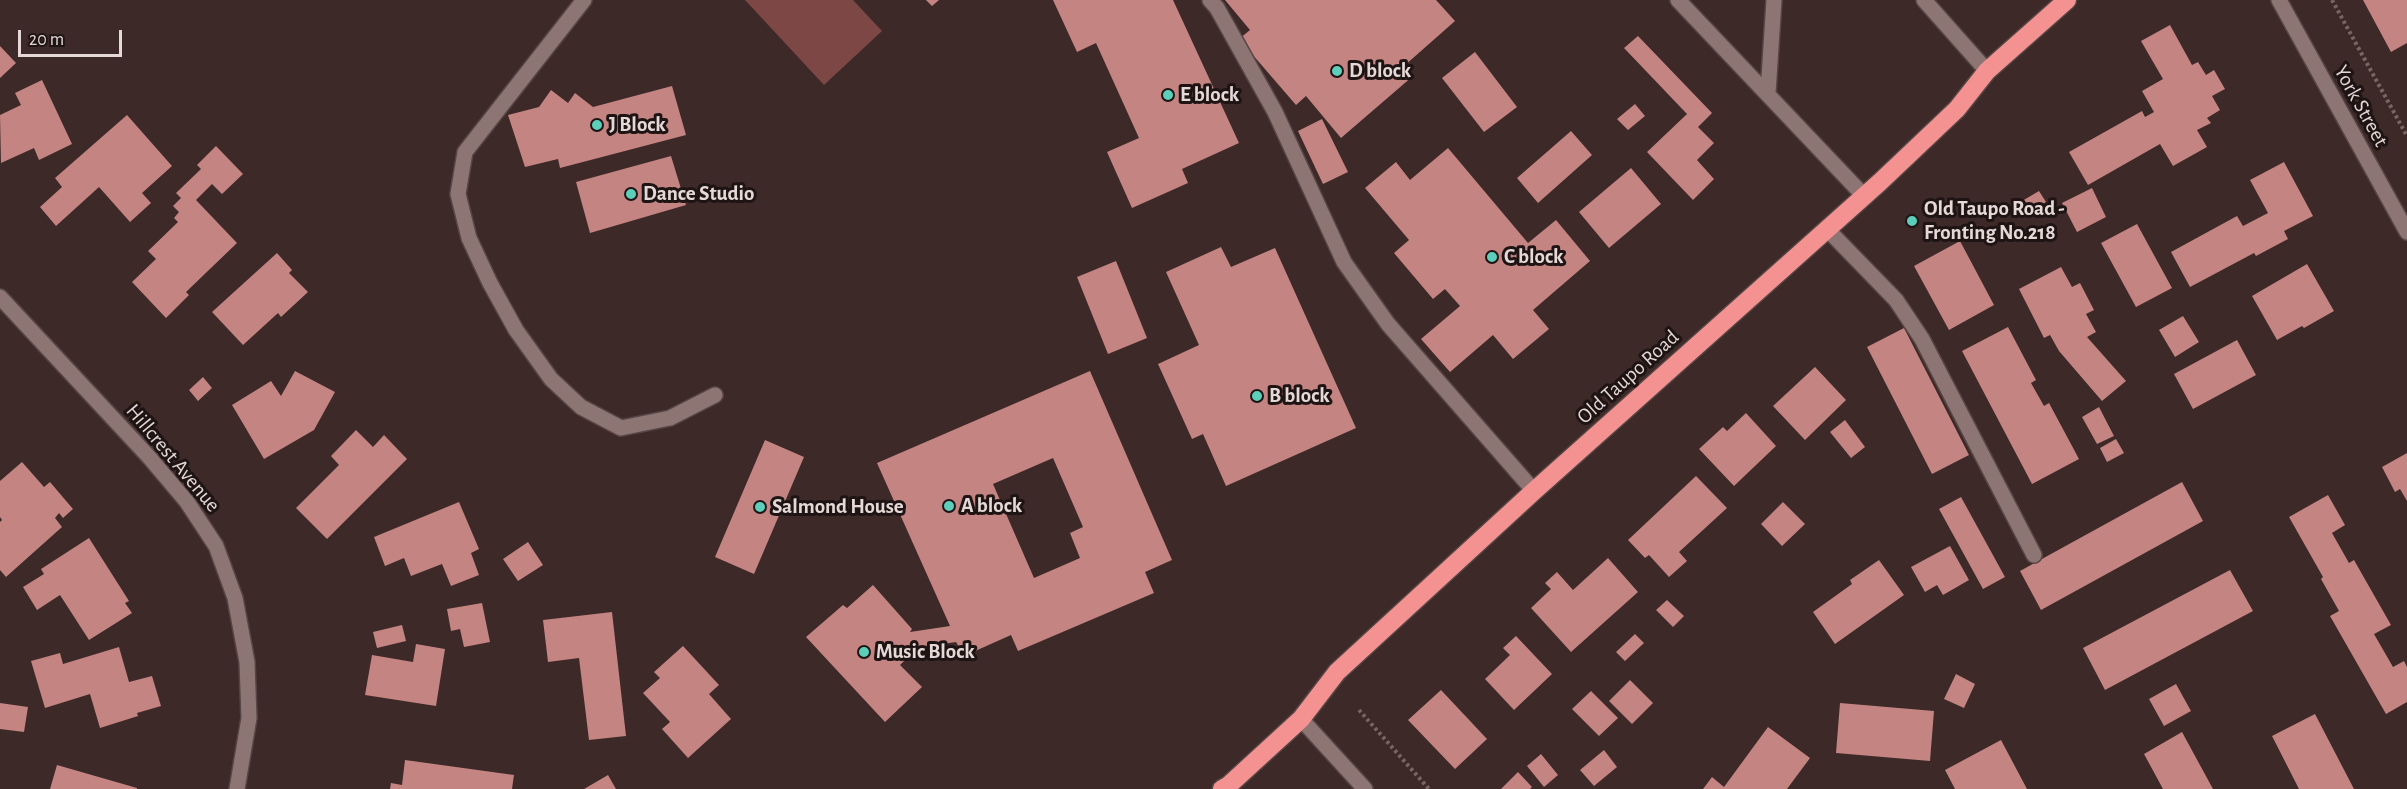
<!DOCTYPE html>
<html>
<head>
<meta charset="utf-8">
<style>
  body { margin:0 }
  #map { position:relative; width:2407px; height:789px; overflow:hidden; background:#3d2928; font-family:"Alegreya Sans",sans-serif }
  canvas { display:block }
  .scale { position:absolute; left:18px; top:30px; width:104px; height:27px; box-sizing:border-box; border:3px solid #e5d8d7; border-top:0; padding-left:8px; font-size:18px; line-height:21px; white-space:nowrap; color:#e5d8d7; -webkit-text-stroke:4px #1e1414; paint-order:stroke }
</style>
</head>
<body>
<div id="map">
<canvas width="2407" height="789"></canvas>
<div class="scale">20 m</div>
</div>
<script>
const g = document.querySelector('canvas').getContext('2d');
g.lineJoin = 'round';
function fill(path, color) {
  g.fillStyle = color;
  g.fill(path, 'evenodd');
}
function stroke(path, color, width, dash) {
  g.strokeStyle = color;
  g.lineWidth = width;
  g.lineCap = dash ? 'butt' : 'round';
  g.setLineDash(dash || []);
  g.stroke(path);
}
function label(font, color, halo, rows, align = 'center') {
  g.font = font + ' "Alegreya Sans",sans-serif';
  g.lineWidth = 6;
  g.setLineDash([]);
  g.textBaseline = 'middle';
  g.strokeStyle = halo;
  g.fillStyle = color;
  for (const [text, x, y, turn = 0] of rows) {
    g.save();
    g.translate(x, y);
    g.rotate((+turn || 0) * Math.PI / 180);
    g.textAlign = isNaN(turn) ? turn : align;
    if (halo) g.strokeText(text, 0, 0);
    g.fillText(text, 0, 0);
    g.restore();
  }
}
fill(new Path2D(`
  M745,0H853L882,31L824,85Z`), '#7d4746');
fill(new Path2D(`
  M926,0H939L932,6Z
  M1053,0H1173L1239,143L1182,169L1188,183L1132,208L1107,152L1139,138L1096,43L1077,52Z
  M1225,0H1436L1455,21L1404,66L1413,76L1341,138L1306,96L1296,105L1239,39L1250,30Z
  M2363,0H2407V43L2391,52Z
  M2170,25L2192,65L2198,62L2206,75L2214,70L2225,89L2212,96L2220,110L2207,118L2211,123L2197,130L2207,147L2173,166L2160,144L2088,185L2069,152L2142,111L2145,117L2154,112L2142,91L2163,79L2141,41Z
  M1638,36L1712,113L1698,127L1714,143L1697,160L1714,179L1693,200L1647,152L1687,114L1624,48Z
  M0,46L16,63L0,78Z
  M1475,52L1517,107L1484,132L1442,78Z
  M42,80L72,144L39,160L34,148L1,163L0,115L21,105L15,93Z
  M672,86L686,135L560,168L558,159L525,167L508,115L539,107L551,90L568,103L575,93L593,107Z
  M1635,104L1645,116L1628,130L1617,119Z
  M127,115L172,166L142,193L151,203L130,222L99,187L56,226L40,207L62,187L55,178Z
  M1322,119L1348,172L1323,184L1298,131Z
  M1571,131L1592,155L1538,203L1517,178Z
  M216,146L243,174L222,194L212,184L196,200L237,243L186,292L189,295L166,318L132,282L156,259L148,251L178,222L174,218L179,212L173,206L181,198L176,193L201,169L197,165Z
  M1448,148L1528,243L1556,220L1590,261L1533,310L1549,329L1513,359L1493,335L1450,372L1421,339L1460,306L1445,289L1433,299L1394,253L1409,240L1365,188L1396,162L1410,180Z
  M671,156L686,205L590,233L576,182Z
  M2284,162L2313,216L2284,231L2288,239L2256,256L2254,253L2190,287L2171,252L2237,216L2243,226L2268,213L2250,180Z
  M1631,168L1661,204L1609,248L1579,212Z
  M2092,188L2106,217L2077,232L2062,203Z
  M2039,191L2046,202L2024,215L2017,204Z
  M2137,224L2172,288L2136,307L2101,243Z
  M1960,241L1994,305L1949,330L1914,266Z
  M1221,247L1231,267L1275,248L1356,428L1226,486L1203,434L1192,439L1158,364L1199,345L1166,272Z
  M277,253L292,270L289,273L308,292L281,317L278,313L243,345L212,312Z
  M1116,261L1147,338L1108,354L1077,277Z
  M2307,264L2334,311L2304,328L2302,326L2277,340L2252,296Z
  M2061,267L2072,287L2080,283L2094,310L2086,314L2096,332L2087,337L2126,381L2102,401L2059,351L2050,335L2044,338L2019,289Z
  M2183,316L2199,342L2175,357L2159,330Z
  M2008,327L2036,380L2031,383L2044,406L2049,403L2079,459L2032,484L1962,351Z
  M1904,328L1969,455L1932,474L1867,347Z
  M2237,340L2256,375L2193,409L2174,374Z
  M1815,367L1846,400L1805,440L1773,406Z
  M295,371L335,392L314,430L264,459L232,405L271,381L281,396Z
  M1090,371L1172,560L1145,572L1154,593L1018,651L1011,635L964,656L956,642L907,649L910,655L900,665L922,687L885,722L806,637L843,605L847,608L873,585L912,629L910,632L950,626L877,463ZM1053,458L1083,527L1070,533L1080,558L1034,578L993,484Z
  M203,377L212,388L198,401L189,390Z
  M2099,407L2114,436L2097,444L2082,417Z
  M1746,413L1776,446L1734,486L1699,449L1723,427L1727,431Z
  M1845,420L1865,447L1851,458L1830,432Z
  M356,430L373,447L384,435L407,459L327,539L296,508L339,465L331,456Z
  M2116,439L2124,453L2107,462L2100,448Z
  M765,440L804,457L754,574L715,557Z
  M2407,453V501L2400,489L2395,492L2382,467Z
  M22,462L44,487L50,482L73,509L63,518L59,513L55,518L62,527L6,577L0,570V522L2,520L0,517V481Z
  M1696,476L1727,508L1679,552L1687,561L1669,577L1649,555L1645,558L1628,540Z
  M2182,482L2203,521L2041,610L2020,571Z
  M2328,495L2345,525L2332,533L2349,563L2354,560L2391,625L2374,634L2393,667L2404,661L2407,667V702L2386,714L2330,616L2339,611L2321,579L2323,577L2289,517Z
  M1961,497L2005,577L1983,589L1939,509Z
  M459,502L479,549L471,553L479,575L451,586L442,564L411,576L404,558L385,566L374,537Z
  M1783,502L1805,524L1782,546L1761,524Z
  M89,538L129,601L125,603L132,613L89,640L60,595L37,610L23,587L44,574L41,569Z
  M528,542L543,565L518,581L503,559Z
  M1950,546L1969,580L1943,595L1937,585L1925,592L1911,567Z
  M1608,558L1638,592L1571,652L1531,608L1551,589L1545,583L1557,572L1573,590Z
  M1879,560L1904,595L1835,644L1813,612L1852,584L1850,580Z
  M2230,570L2253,611L2105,690L2083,648Z
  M1667,600L1684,616L1673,627L1656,610Z
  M482,603L490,642L464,647L460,629L451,631L447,609Z
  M612,612L626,736L589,740L579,658L548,662L543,620Z
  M402,625L406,641L377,648L373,632Z
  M1635,634L1644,643L1625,661L1616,652Z
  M1516,636L1552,674L1514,710L1485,679L1510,655L1503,648Z
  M416,644L445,649L436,706L365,695L372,655L413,662Z
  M683,646L719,685L709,694L731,719L688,758L662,729L670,722L643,693L660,678L654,672Z
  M119,647L129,682L152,676L161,706L137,713L138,716L100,728L90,694L45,708L31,661L60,653L63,664Z
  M1956,674L1975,684L1964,708L1944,699Z
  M1630,680L1653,703L1632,724L1609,701Z
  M2176,684L2191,711L2164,726L2149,699Z
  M1441,690L1487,739L1455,769L1408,720Z
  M1591,691L1618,718L1599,736L1572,709Z
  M0,703L28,707L24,732L0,729Z
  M1840,703L1934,711L1930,761L1836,753Z
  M2315,714L2354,789H2299L2272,736Z
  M1768,727L1810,758L1787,789H1703L1712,777L1724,787Z
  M2182,732L2213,789H2163L2144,754Z
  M2001,740L2027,789H1955L1945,770Z
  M1604,750L1617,767L1594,786L1580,770Z
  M1541,754L1558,775L1544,787L1527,766Z
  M405,760L514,775L512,789H390L391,783L402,785Z
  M57,765L137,788V789H50Z
  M1518,772L1532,787L1530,789H1501Z
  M608,775L616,789H584Z`), '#c48482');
const minor = new Path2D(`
  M584,0L465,152L458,194L469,238L490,283L516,330L551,379L581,407L621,428L670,418L715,395
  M1210,0L1217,8L1275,112L1344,262L1388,324L1534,491
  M1678,0L1864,196
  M1924,0L1987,71
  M2279,0L2407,232
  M1768,93L1774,0
  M1827,229L1896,300L1922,339L2034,555
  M0,297L149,457L187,502L216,546L235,598L247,662L249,718L237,789
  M1301,719L1365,789`);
const highway = new Path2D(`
  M1222,789L1229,785L1301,719L1337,672L1534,491L1880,182L1957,109L1987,71L2067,0`);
stroke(minor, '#554544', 18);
stroke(highway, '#554544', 21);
stroke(new Path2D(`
  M2332,0L2407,136
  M1359,710L1429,789`), '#786665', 4, [3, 3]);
stroke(minor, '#8d7574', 15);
stroke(highway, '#f39290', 18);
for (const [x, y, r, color] of [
  [1337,71,6,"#5dceb9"],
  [1168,95,6,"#5dceb9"],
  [597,125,6,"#5dceb9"],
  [631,194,6,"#5dceb9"],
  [1912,221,6,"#5dceb9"],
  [1492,257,6,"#5dceb9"],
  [1257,396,6,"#5dceb9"],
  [949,506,6,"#5dceb9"],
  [760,507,6,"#5dceb9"],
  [864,652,6,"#5dceb9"]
]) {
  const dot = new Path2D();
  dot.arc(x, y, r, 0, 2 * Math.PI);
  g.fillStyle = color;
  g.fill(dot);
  stroke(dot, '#1e1414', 2);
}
label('bold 21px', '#e5d8d7', '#1e1414', [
  ["D block",1349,71],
  ["E block",1180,95],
  ["J Block",609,125],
  ["Dance Studio",643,194],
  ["Old Taupo Road -",1924,209],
  ["Fronting No.218",1924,233],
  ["C block",1504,257],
  ["B block",1269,396],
  ["A block",961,506],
  ["Salmond House",772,507],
  ["Music Block",876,652]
], 'left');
label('21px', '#e5d8d7', '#1e1414', [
  ["York Street",2361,106,61],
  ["Old Taupo Road",1628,377,-42],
  ["Hillcrest Avenue",173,458,50]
]);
</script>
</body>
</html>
